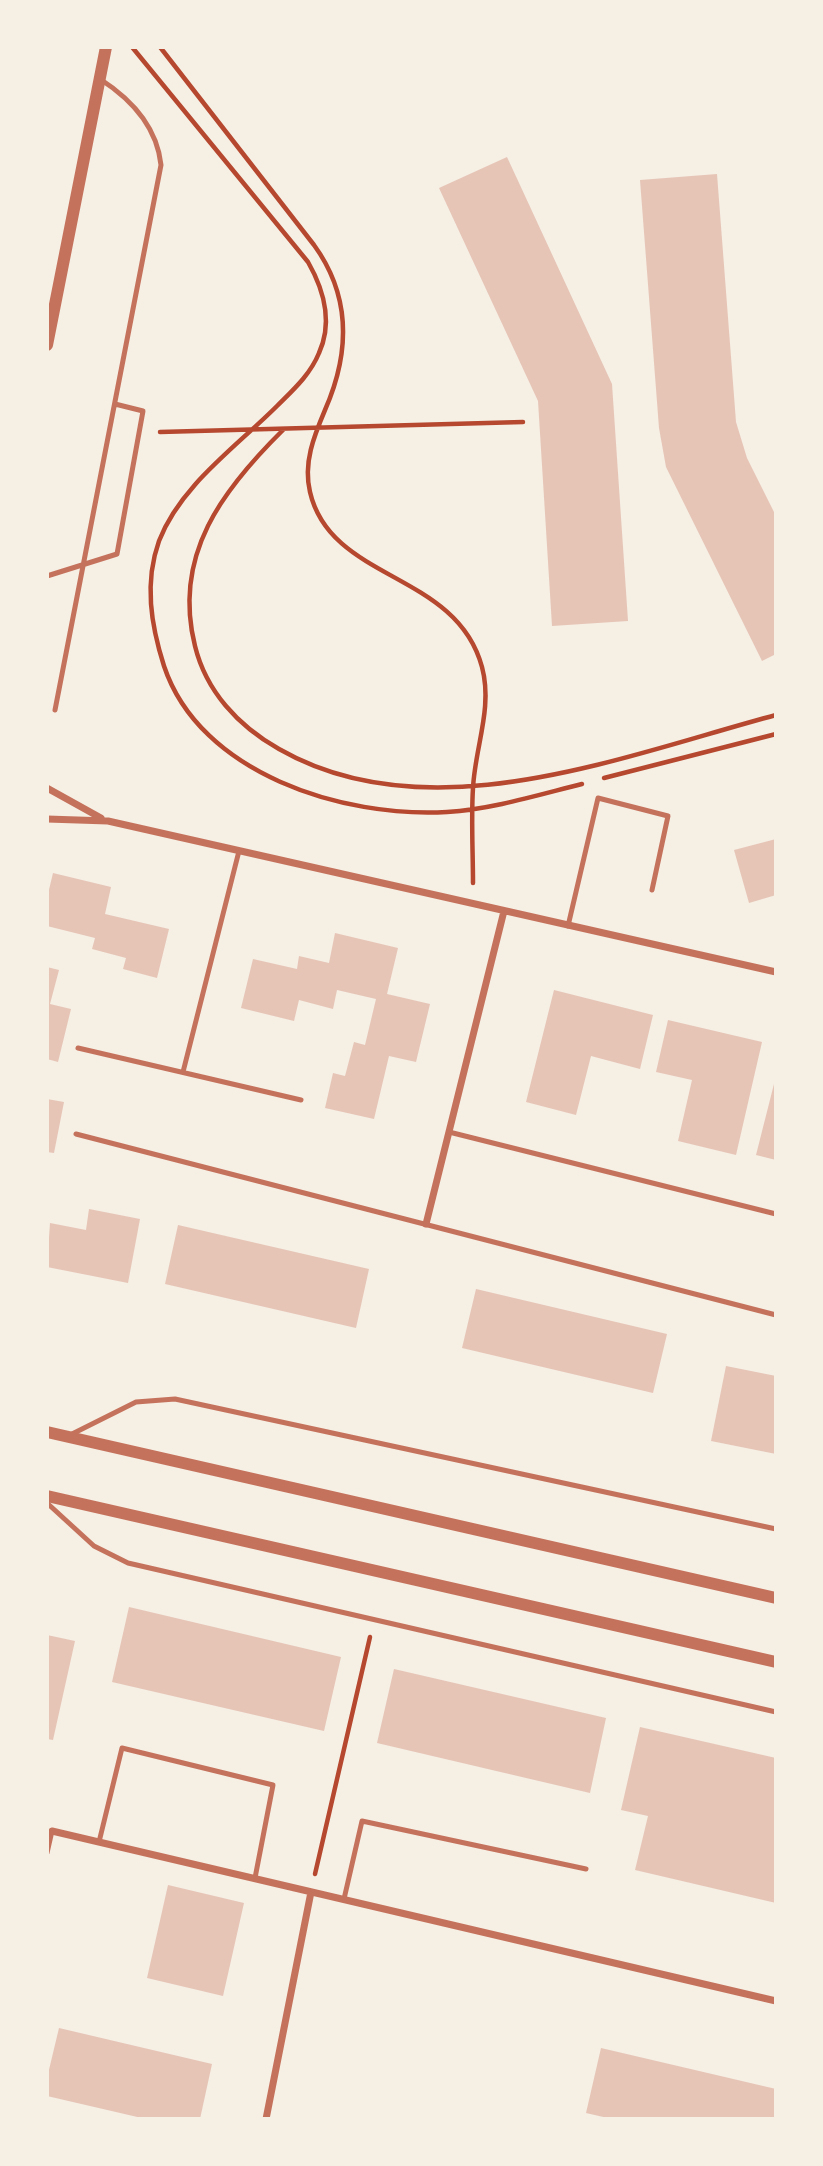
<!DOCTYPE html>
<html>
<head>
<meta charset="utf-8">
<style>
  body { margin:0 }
  #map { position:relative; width:823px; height:2166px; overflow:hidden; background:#f6efe4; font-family:"Alegreya Sans",sans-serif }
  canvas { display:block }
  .frame { position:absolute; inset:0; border:49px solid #f6efe4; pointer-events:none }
</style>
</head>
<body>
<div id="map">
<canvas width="823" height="2166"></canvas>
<div class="frame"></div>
</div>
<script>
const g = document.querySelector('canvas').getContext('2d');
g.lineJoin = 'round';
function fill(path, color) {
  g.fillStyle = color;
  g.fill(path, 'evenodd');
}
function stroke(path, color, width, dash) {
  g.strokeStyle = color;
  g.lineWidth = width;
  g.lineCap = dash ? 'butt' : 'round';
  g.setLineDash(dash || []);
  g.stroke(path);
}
fill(new Path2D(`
  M507,157L612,384L628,621L552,626L538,401L439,188Z
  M717,174L736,422L747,458L776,516V654L762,661L666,467L659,428L640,180Z
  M776,839V895L749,903L734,850Z
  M53,873L111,887L105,914L169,929L157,978L123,969L126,958L92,949L95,938L47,926V898Z
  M335,933L398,948L387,994L430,1004L416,1062L389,1056L374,1119L325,1108L333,1073L345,1076L354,1042L365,1045L376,999L337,990L333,1009L299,1000L294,1021L241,1008L253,959L297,969L299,956L329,963Z
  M47,967L59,970L50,1004L71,1009L58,1062L47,1059Z
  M554,990L653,1015L640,1069L591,1056L576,1115L526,1102Z
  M668,1020L762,1042L736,1155L678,1141L692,1080L656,1072Z
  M775,1080H776V1160L756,1155Z
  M47,1099L64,1102L54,1153L47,1152Z
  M89,1209L140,1219L128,1283L47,1267L50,1223L86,1230Z
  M178,1225L369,1269L356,1328L165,1284Z
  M476,1289L667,1334L653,1393L462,1348Z
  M726,1366L776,1376V1454L711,1441Z
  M129,1607L341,1657L324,1731L112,1682Z
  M47,1635L75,1641L53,1740L47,1739Z
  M394,1669L606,1718L590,1793L377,1743Z
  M640,1727L776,1758V1903L635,1870L648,1816L621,1810Z
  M168,1885L244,1903L223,1996L147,1978Z
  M59,2028L212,2064L200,2119H146L47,2096V2078Z
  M601,2048L776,2089V2119H612L586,2113Z`), '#e6c5b7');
stroke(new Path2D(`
  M132,47L308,262C324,290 333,322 319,353C310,375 293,390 277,406C236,447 180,486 159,541C144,583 151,625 164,666C200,774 343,818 447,812C493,809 538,795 582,784
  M160,47L314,245C351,296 350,353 325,410C314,436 303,463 310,492C331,582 456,571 482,667C493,708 475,747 473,788C471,819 473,852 473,883
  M284,429C223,489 172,555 195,646C206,691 238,726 279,749C429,835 622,756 776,715
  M160,432L523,422
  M604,778L776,734
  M315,1874L370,1637`), '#b5482f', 4.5);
stroke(new Path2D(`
  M47,576L117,554L143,411L115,404
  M55,710L161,165C157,127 131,99 100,79
  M568,926L598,798L668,816L652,890
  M78,1048L301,1100
  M183,1072L239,851
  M449,1132L776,1214
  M76,1134L776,1315
  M70,1435L136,1402L175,1399L776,1529
  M47,1503L94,1546L128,1563L776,1712
  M99,1842L122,1748L273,1785L255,1878
  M47,1853L52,1831
  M344,1899L362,1821L586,1869`), '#c5725c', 5);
stroke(new Path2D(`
  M47,788L101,818
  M47,819L108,821L776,972
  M426,1224L504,911
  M52,1831L776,2001
  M266,2119L311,1892`), '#c5725c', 7);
stroke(new Path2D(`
  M47,345L106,47
  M47,1432L776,1598
  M47,1496L776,1662`), '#c5725c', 12);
</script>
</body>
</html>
